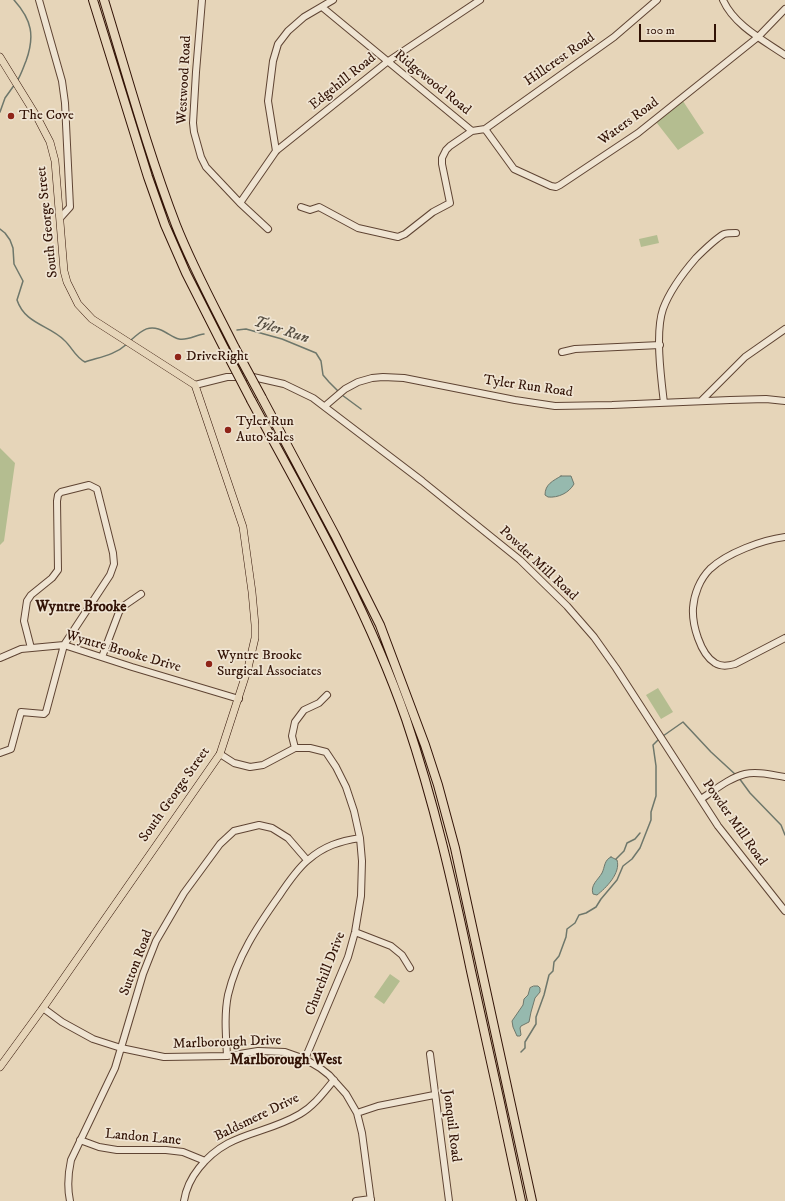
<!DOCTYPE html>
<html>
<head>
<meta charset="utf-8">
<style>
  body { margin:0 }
  #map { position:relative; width:785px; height:1201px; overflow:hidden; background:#e6d5b9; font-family:"IM FELL DW Pica",serif }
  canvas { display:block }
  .scale { position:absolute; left:639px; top:24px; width:77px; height:18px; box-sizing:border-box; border:2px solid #321306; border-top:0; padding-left:5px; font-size:12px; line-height:14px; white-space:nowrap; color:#321306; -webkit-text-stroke:3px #efe4d2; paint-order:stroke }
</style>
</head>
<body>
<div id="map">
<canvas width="785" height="1201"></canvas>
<div class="scale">100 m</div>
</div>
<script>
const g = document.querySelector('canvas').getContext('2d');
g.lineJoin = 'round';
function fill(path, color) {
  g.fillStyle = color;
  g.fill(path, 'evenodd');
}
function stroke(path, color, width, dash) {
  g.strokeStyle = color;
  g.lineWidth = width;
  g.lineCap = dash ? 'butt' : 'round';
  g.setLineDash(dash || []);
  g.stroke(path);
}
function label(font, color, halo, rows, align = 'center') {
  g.font = font + ' "IM FELL DW Pica",serif';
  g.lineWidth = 3.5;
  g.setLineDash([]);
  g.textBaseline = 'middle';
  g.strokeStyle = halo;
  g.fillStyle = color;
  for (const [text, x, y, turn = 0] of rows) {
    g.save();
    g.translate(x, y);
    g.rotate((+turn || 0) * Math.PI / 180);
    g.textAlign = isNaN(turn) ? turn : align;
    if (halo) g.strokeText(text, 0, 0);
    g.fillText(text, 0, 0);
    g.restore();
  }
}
fill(new Path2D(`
  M681,98L704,133L678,150L653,118Z
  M657,235L659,243L641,247L639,239Z
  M0,448L15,463L4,541L0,545Z
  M658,688L673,712L661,719L646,695Z
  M390,974L400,981L384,1004L374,997Z`), '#b4bd90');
const water = new Path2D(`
  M561,476H571L574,484C569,493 558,498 548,497L545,495C545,484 553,481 561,476Z
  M611,857L617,860C621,873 606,888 597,895L593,894C590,885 598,880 602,873C605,867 604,860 611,857Z
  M534,986H538L540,988V992L535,998L531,1012L529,1022L521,1026L520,1028L521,1035L520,1036H517L513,1027L512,1021L523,1005L524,999L528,995L530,988Z`);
fill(water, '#96b9ae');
stroke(water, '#6e776b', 1);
stroke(new Path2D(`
  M14,0C32,20 35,36 26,61C23,68 21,75 17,81
  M0,112L5,98L15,84
  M0,229L5,233L10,240L13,248L14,264L23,281L17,300C25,324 49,325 64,340C72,347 75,357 85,362C100,357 115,355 127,344
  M237,330L246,329L282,339L316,353L321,361L323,375L329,382L339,392
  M131,340C142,330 150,323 165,332C169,334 174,338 179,339C187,341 196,335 204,334
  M342,395L361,409
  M663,736L683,722L711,752L736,775
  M739,778L750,793L781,825L785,835
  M616,859L624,851L627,843L635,839L640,833
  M521,1052L525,1048V1042L536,1024V1017L544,995L549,975L553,971L554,962L559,956L566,937L567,929L575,923L579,915L586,913L596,907L601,899L617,880L623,866L632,859L640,848L651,820V812L656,796V766L653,745L660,738`), '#6e776b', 1.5);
const minor = new Path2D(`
  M39,0L62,81L65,103L70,207L61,217
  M202,0L196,72L193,123L194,132L201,157L206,167L240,203L268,229
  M723,0C734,25 763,40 785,55
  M322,7L472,131
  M485,129L514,169L551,186L556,187L560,185L638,133L758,37L785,9
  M276,151L268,101L273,61L278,44L288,31L304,17L333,0
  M240,203L276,151L387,62L480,0
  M301,207L310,210L319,207L358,228L398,237L405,234L433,212L450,203L442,164V158L446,150L450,146L472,131L485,129L614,37L657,0
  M562,352L575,349L660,345
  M195,385L227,377H253L284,384L313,398L422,481L520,560L567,606L594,637L616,668L718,826L785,911
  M701,401L745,357L785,329
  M664,403C661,378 655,332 663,309C670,290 683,273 696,258C702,252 717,238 724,234C727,233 733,233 736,233
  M325,406L345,389L358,382L372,378L383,377L404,378L515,400L555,406L612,405L730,400L766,399L785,401
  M785,537C762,540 727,553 710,569C700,579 694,594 693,608C692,624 700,654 715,663C721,667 728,666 735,664L785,638
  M102,657L119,612L125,605L141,594
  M0,658L21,649L64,645L132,667L239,699
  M295,748L292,736L295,722L304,710L319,703L327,695
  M0,753L11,749L21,712L44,714L46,712L64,645L110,575L114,564L113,553L97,489L89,485L61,492L58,495L57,501L58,570L52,578L31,595L27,601L24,621L31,648
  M220,754L234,763L250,767L263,765L295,748H310L326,752L336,767L346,787L354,811L360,838L362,861L361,896L355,932L348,957L305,1059
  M701,799C715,790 729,778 745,774C757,771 772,775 785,777
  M355,932L391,946L402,955L410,968
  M43,1008L62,1022L93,1039L121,1048L164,1057L227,1056L258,1051L285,1052L305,1059L320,1068L329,1075L346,1094L357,1113L362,1133L371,1201
  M430,1054L449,1201
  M227,1056C226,1036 224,1015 228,995C237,957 257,927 279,896C287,884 297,869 308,860C324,846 340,841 360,838
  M357,1113L378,1106L434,1095
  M80,1140L99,1147L117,1150H166L183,1152L205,1161
  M70,1201C67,1187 68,1174 71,1160L115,1068L143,974L156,941L184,893L220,844L234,831L259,825L272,828L288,838L307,860
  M184,1201C186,1188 191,1178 199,1168C228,1131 263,1136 300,1114C314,1106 324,1092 334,1080
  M356,1201L371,1199`);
const major = new Path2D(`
  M0,57L37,117L50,142L55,161L64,271L67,282L78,304L92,319L195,385L243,527L252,592L255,625V638L248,668L220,754L43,1008L0,1067`);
const highway = new Path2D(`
  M93,0L148,177L165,225L186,273L225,350
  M104,0C127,75 148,152 176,225C193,268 215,308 235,348
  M262,398L335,535L380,625L425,745L438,785L455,848L532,1201
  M251,400C307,503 367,607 406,719C434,802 453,885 471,971C488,1048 505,1124 521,1201`);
stroke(minor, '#5f4433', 8);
stroke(major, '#321306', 8);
stroke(highway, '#321306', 10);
stroke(minor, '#efe4d2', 6);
stroke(major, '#e6d5b9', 7);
stroke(highway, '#e6d5b9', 8);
const highwayBridge = new Path2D(`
  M235,348L262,398
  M225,350L251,400`);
stroke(highwayBridge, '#321306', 10, []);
stroke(highwayBridge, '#e6d5b9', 8);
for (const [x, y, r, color] of [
  [11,116,4,"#8f2418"],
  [178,357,4,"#8f2418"],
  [228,430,4,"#8f2418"],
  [209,664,4,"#8f2418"]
]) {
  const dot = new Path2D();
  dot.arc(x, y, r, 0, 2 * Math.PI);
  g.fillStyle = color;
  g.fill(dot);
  stroke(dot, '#efe4d2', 1.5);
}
label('14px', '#321306', '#efe4d2', [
  ["Hillcrest Road",560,60,-35],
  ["Westwood Road",185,80,-87],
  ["Edgehill Road",343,82,-39],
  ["Ridgewood Road",432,83,39],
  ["Waters Road",629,122,-36],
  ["South George Street",48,222,-96],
  ["Tyler Run Road",528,387,8],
  ["Powder Mill Road",538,564,43],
  ["Wyntre Brooke Drive",123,652,16],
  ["South George Street",175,795,-55],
  ["Powder Mill Road",734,823,55],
  ["Sutton Road",137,963,-69],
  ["Churchill Drive",326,974,-69],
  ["Marlborough Drive",227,1043,-2],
  ["Baldsmere Drive",257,1118,-26],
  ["Jonquil Road",451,1126,83],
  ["Landon Lane",143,1138,5]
]);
label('14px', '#321306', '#efe4d2', [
  ["The Cove",19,116],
  ["DriveRight",186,357],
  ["Tyler Run",236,422],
  ["Auto Sales",236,438],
  ["Wyntre Brooke",217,656],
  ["Surgical Associates",217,672]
], 'left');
label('italic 15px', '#554d41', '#efe4d2', [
  ["Tyler Run",281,331,18]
]);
label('bold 15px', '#321306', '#efe4d2', [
  ["Wyntre Brooke",81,608],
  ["Marlborough West",286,1061]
]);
</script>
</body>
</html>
